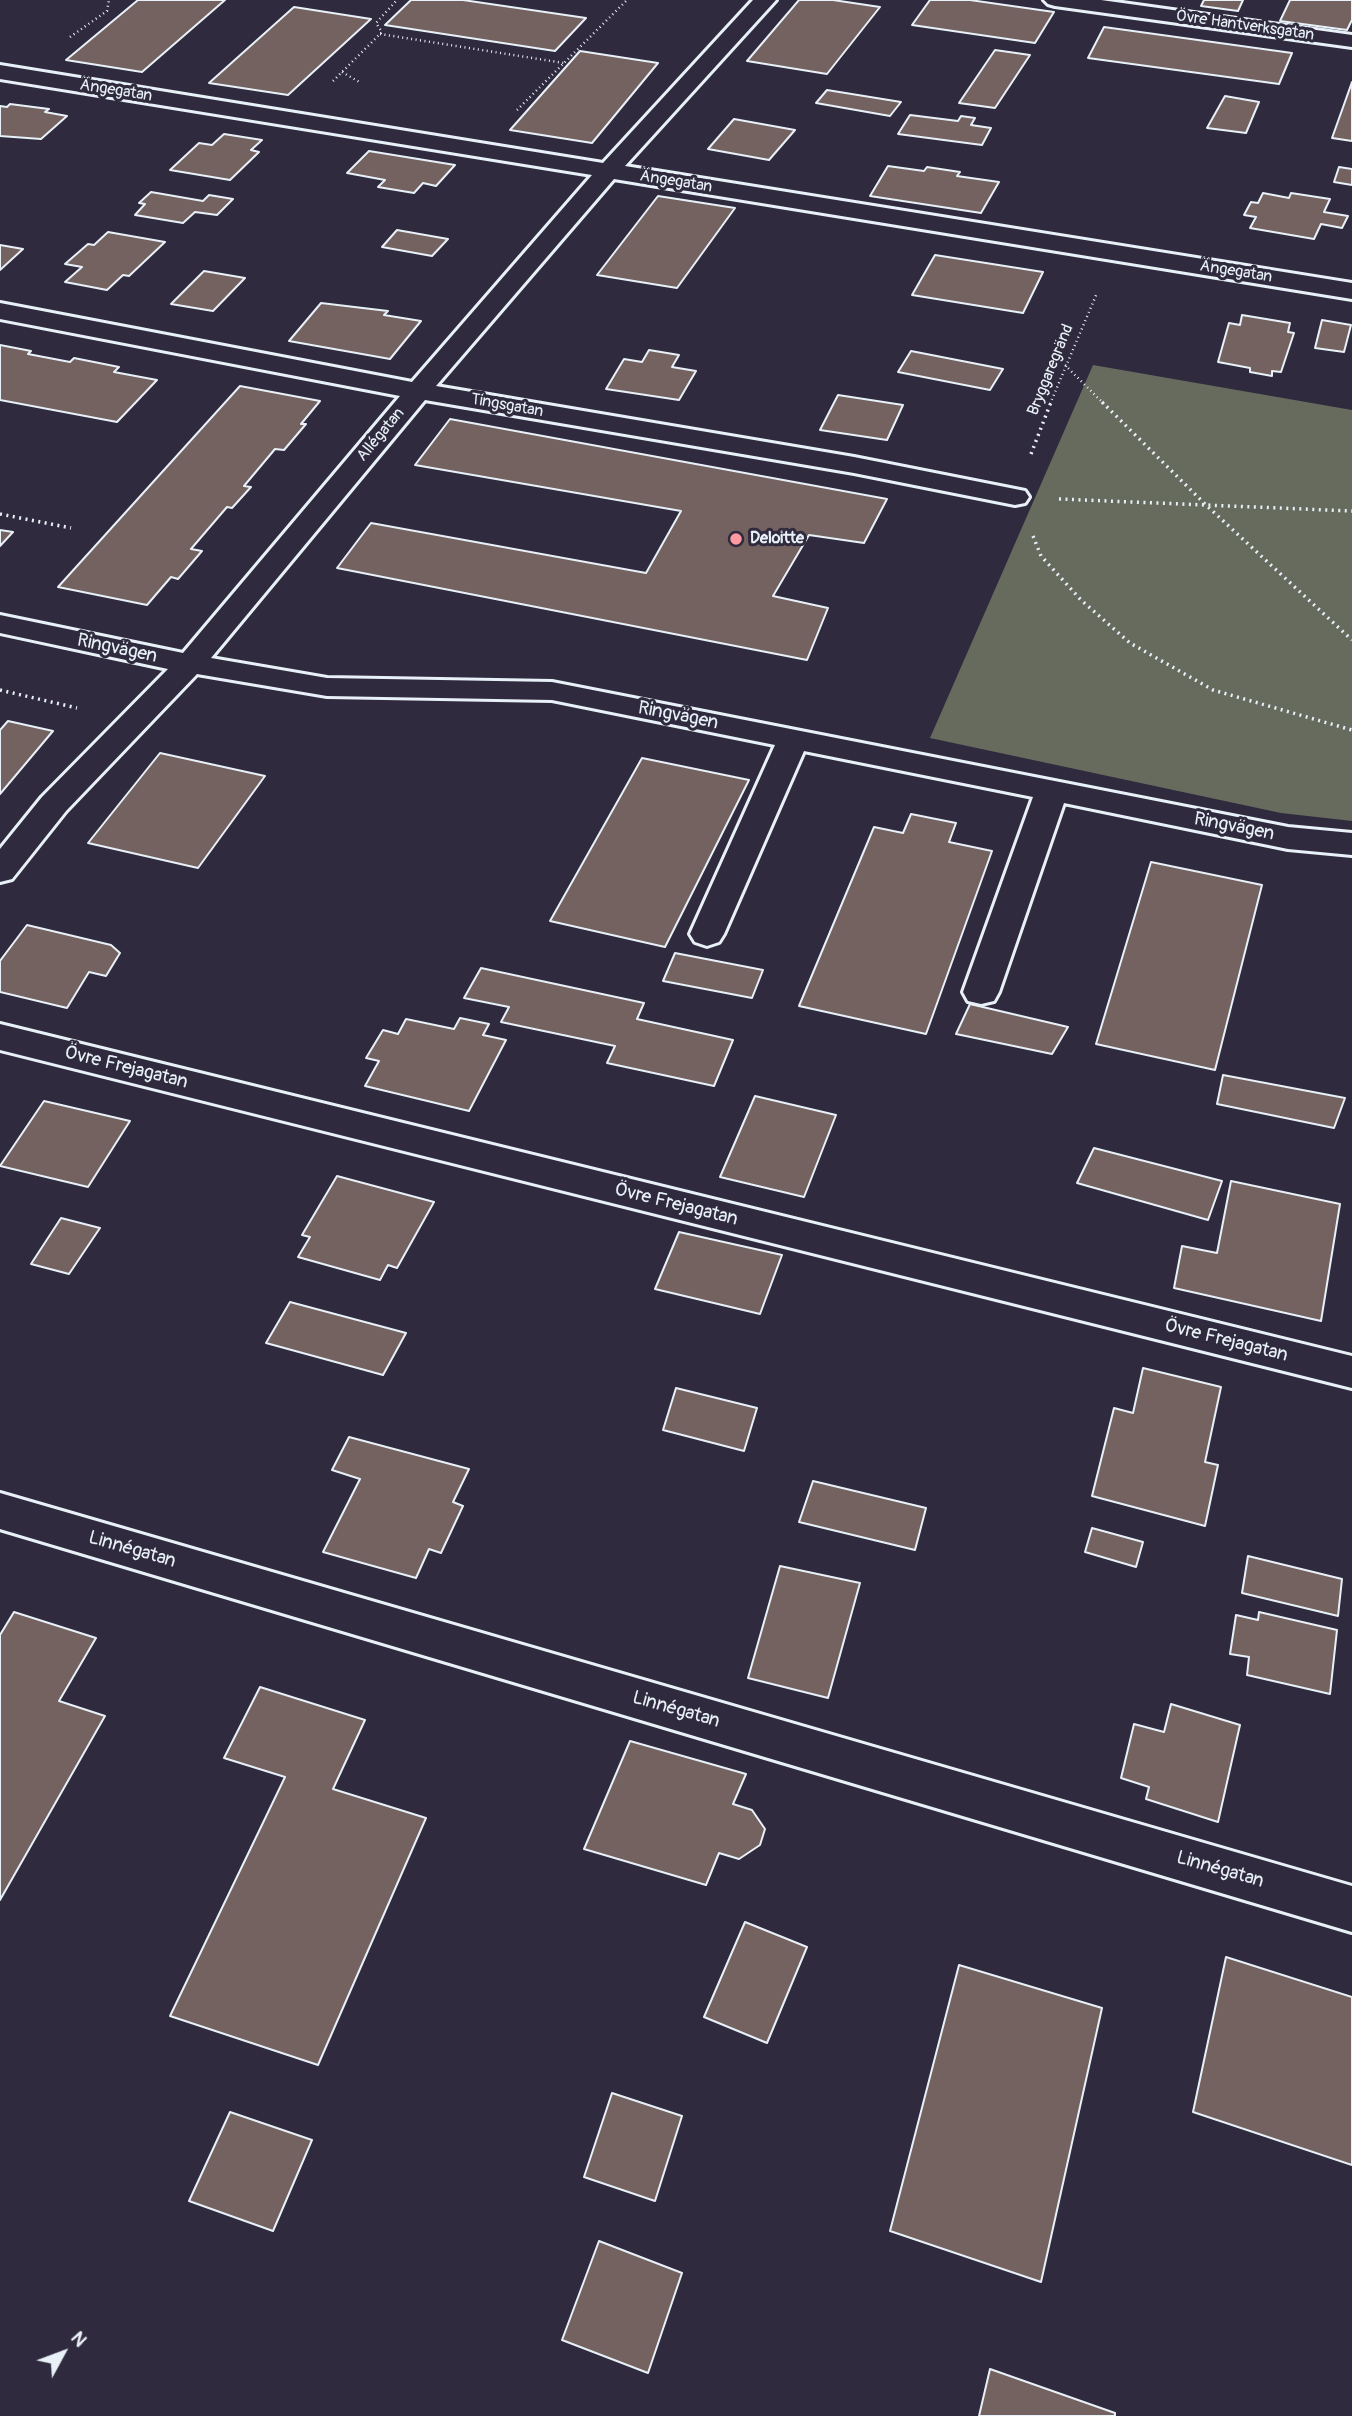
<!DOCTYPE html>
<html>
<head>
<meta charset="utf-8">
<style>
  body { margin:0 }
  #map { position:relative; width:1352px; height:2416px; overflow:hidden; background:#2f2a3d; font-family:Pangolin,sans-serif }
  canvas { display:block }
  .north { position:absolute; left:28px; top:2318px; width:70px; height:70px; -webkit-text-stroke:5px #2f2a3d; paint-order:stroke; rotate:49deg; font-size:19px; font-weight:700; line-height:28px; text-align:center; color:#e8f1f8 }
  .north::after { content:''; display:block; margin:auto; width:24px; height:32px; background:#e8f1f8; clip-path:polygon(50% 0,100% 100%,50% 72%,0 100%) }
</style>
</head>
<body>
<div id="map">
<canvas width="1352" height="2416"></canvas>
<div class="north">N</div>
</div>
<script>
const g = document.querySelector('canvas').getContext('2d');
g.lineJoin = 'round';
function fill(path, color) {
  g.fillStyle = color;
  g.fill(path, 'evenodd');
}
function stroke(path, color, width, dash) {
  g.strokeStyle = color;
  g.lineWidth = width;
  g.lineCap = dash ? 'butt' : 'round';
  g.setLineDash(dash || []);
  g.stroke(path);
}
function label(font, color, halo, rows, align = 'center') {
  g.font = font + ' Pangolin,sans-serif';
  g.lineWidth = 6;
  g.setLineDash([]);
  g.textBaseline = 'middle';
  g.strokeStyle = halo;
  g.fillStyle = color;
  for (const [text, x, y, turn = 0] of rows) {
    g.save();
    g.translate(x, y);
    g.rotate((+turn || 0) * Math.PI / 180);
    g.textAlign = isNaN(turn) ? turn : align;
    if (halo) g.strokeText(text, 0, 0);
    g.fillText(text, 0, 0);
    g.restore();
  }
}
fill(new Path2D(`
  M1093,365L1352,410V821L1281,813L930,738Z`), '#666b5e');
const building = new Path2D(`
  M138,0H225L142,72L66,60Z
  M411,0H463L586,18L555,51L385,25Z
  M799,0H833L880,7L827,74L747,61Z
  M930,0H970L1054,12L1035,43L912,25Z
  M1204,0H1243L1238,11L1201,6Z
  M1290,0H1352V20L1347,30L1280,21Z
  M294,7L371,19L288,95L209,83Z
  M1104,27L1292,53L1279,84L1088,58Z
  M995,50L1030,55L995,108L959,103Z
  M580,51L658,63L592,143L510,130Z
  M1352,82V141L1332,138Z
  M827,90L901,102L890,116L816,103Z
  M1225,96L1259,102L1246,133L1207,128Z
  M10,104L49,109L45,112L67,116L41,139L0,136V106L7,107Z
  M910,115L958,121L961,116L975,118L971,125L991,128L982,145L898,134Z
  M734,119L795,130L769,160L708,149Z
  M224,134L262,140L251,150L259,152L230,180L170,170L199,143L212,145Z
  M369,151L455,165L436,186L423,183L414,193L378,187L385,180L347,173Z
  M888,166L924,171L927,167L960,172L957,176L999,182L981,213L870,196Z
  M1339,167L1352,169V185L1334,182Z
  M151,192L203,201L209,195L233,199L217,215L195,212L183,223L135,215L145,204L139,203Z
  M1263,193L1289,198L1291,193L1330,199L1324,212L1348,216L1342,228L1321,224L1314,239L1250,228L1256,217L1244,215L1251,202L1258,203Z
  M658,196L735,208L677,288L597,275Z
  M397,230L448,239L432,256L382,247Z
  M108,232L165,242L129,276L123,275L107,290L65,282L82,267L65,264L88,244L94,245Z
  M0,245L23,249L0,270Z
  M935,255L1043,272L1023,313L912,295Z
  M204,271L245,278L213,311L171,304Z
  M321,303L388,311L384,315L421,321L390,359L289,341Z
  M1242,315L1290,323L1288,332L1294,333L1281,372L1272,371V376L1250,372V368L1218,362L1229,323L1240,325Z
  M1322,320L1351,325L1344,352L1315,348Z
  M0,345L31,351L28,354L70,362L74,358L119,367L114,372L157,380L117,422L0,400Z
  M649,350L679,355L672,367L696,371L679,400L606,389L624,359L642,362Z
  M911,351L1003,369L990,390L898,372Z
  M240,386L320,401L301,424H306L284,450L275,449L244,486L251,487L232,508L227,507L191,549L202,551L178,579L171,577L147,605L58,587Z
  M838,395L903,405L887,440L820,430Z
  M450,419L887,499L864,543L809,535L773,596L828,608L807,660L337,568L371,523L646,573L681,511L415,465Z
  M0,530L13,532L0,546Z
  M8,721L53,731L0,794V730Z
  M160,753L265,776L198,868L88,843Z
  M642,758L749,780L665,947L550,921Z
  M911,814L956,823L949,842L992,851L926,1034L799,1006L874,827L903,833Z
  M1151,862L1262,885L1215,1070L1096,1044Z
  M27,925L111,945L120,953L106,976L89,972L67,1008L0,992V961Z
  M675,953L763,970L752,998L663,981Z
  M481,968L644,1003L637,1019L733,1040L714,1086L607,1063L615,1046L501,1022L509,1007L464,998Z
  M970,1004L1068,1027L1052,1054L956,1034Z
  M460,1018L489,1024L483,1035L506,1040L469,1111L365,1086L379,1061L366,1058L383,1030L398,1034L406,1019L454,1029Z
  M1223,1075L1345,1098L1334,1128L1217,1104Z
  M755,1096L836,1115L804,1197L720,1177Z
  M44,1101L130,1121L88,1187L0,1166Z
  M1094,1148L1222,1181L1208,1220L1077,1183Z
  M337,1176L434,1202L397,1268L388,1265L380,1280L298,1257L310,1237L302,1235Z
  M1231,1181L1340,1204L1321,1321L1174,1288L1182,1246L1217,1253Z
  M61,1218L100,1228L69,1274L31,1264Z
  M679,1232L782,1255L760,1314L655,1289Z
  M290,1302L406,1333L383,1375L266,1343Z
  M1143,1368L1221,1387L1205,1462L1218,1465L1205,1526L1092,1496L1114,1408L1133,1413Z
  M676,1388L757,1408L744,1451L663,1430Z
  M349,1437L469,1469L453,1502L463,1506L441,1553L429,1549L416,1578L323,1552L360,1479L332,1470Z
  M813,1481L926,1508L915,1550L799,1522Z
  M1092,1528L1143,1542L1136,1567L1085,1552Z
  M1248,1556L1342,1579L1338,1616L1242,1593Z
  M780,1566L860,1583L828,1698L748,1678Z
  M14,1612L96,1638L59,1701L105,1716L0,1900V1635Z
  M1259,1612L1337,1630L1330,1694L1247,1675L1249,1657L1230,1654L1236,1615L1258,1620Z
  M260,1687L365,1720L333,1789L426,1818L318,2065L170,2016L285,1777L224,1758Z
  M1171,1704L1240,1725L1218,1822L1146,1799L1149,1787L1121,1778L1134,1724L1164,1732Z
  M630,1741L746,1774L733,1804L752,1810L765,1829L760,1845L739,1859L719,1853L706,1885L584,1849Z
  M745,1922L807,1947L767,2043L704,2017Z
  M1226,1957L1352,1997V2165L1193,2112Z
  M959,1965L1102,2008L1041,2282L890,2231Z
  M612,2093L682,2116L655,2201L584,2177Z
  M230,2112L312,2140L273,2231L189,2201Z
  M599,2241L682,2273L648,2373L562,2340Z
  M990,2369L1115,2413V2416H979Z`);
fill(building, '#746261');
stroke(building, '#e8f1f8', 2);
const street = new Path2D(`
  M753,0H776L625,166L1352,283V299L614,179L436,386L854,457L1015,489L1025,491L1029,497L1025,503L1015,505L854,473L425,400L211,658L327,678L552,682L1288,827L1352,833V855L1288,849L1064,803L999,992L994,1001L981,1004L968,1001L963,992L1033,797L804,751L724,934L719,942L707,946L695,942L690,934L775,745L552,700L327,696L197,674L66,811L12,879L0,882V849L42,797L168,669L0,633V615L183,653L400,396L0,319V303L412,382L592,175L0,79V65L603,163Z
  M1044,0H1101L1352,35V47L1055,6L1048,4Z
  M0,1024L1352,1356V1388L0,1050Z
  M0,1493L1352,1886V1932L0,1529Z`);
stroke(street, '#e8f1f8', 6);
stroke(new Path2D(`
  M380,34L564,63
  M70,37L107,11L109,0
  M342,72L361,83
  M333,81L382,32L376,23L397,0
  M517,110L627,0
  M1065,365L1104,404
  M1050,404L1097,293`), '#e8f1f8', 2.5, [1, 3.5]);
stroke(new Path2D(`
  M1102,402L1206,505L1352,640
  M1031,454L1051,402
  M1059,499L1352,511
  M0,514L71,528
  M1033,536L1041,556L1081,600L1130,643L1213,690L1352,730
  M0,690L77,708`), '#e8f1f8', 3.5, [2, 4.5]);
fill(street, '#2f2a3d');
for (const [x, y, r, color] of [
  [736,539,7,"#ff9aa2"]
]) {
  const dot = new Path2D();
  dot.arc(x, y, r, 0, 2 * Math.PI);
  g.fillStyle = color;
  g.fill(dot);
  stroke(dot, '#2f2a3d', 2.5);
}
label('16px', '#e8f1f8', '#2f2a3d', [
  ["Övre Hantverksgatan",1245,26,8],
  ["Ängegatan",116,91,9],
  ["Ängegatan",676,182,9],
  ["Ängegatan",1236,272,9],
  ["Bryggaregränd",1051,370,-68],
  ["Tingsgatan",507,406,10],
  ["Allégatan",381,435,-50]
]);
label('bold 16px', '#e8f1f8', '#2f2a3d', [
  ["Deloitte",750,539]
], 'left');
label('19px', '#e8f1f8', '#2f2a3d', [
  ["Ringvägen",117,649,12],
  ["Ringvägen",678,716,11],
  ["Ringvägen",1234,827,11],
  ["Övre Frejagatan",126,1068,14],
  ["Övre Frejagatan",676,1205,14],
  ["Övre Frejagatan",1226,1341,14],
  ["Linnégatan",132,1550,16],
  ["Linnégatan",676,1710,16],
  ["Linnégatan",1220,1870,16]
]);
</script>
</body>
</html>
